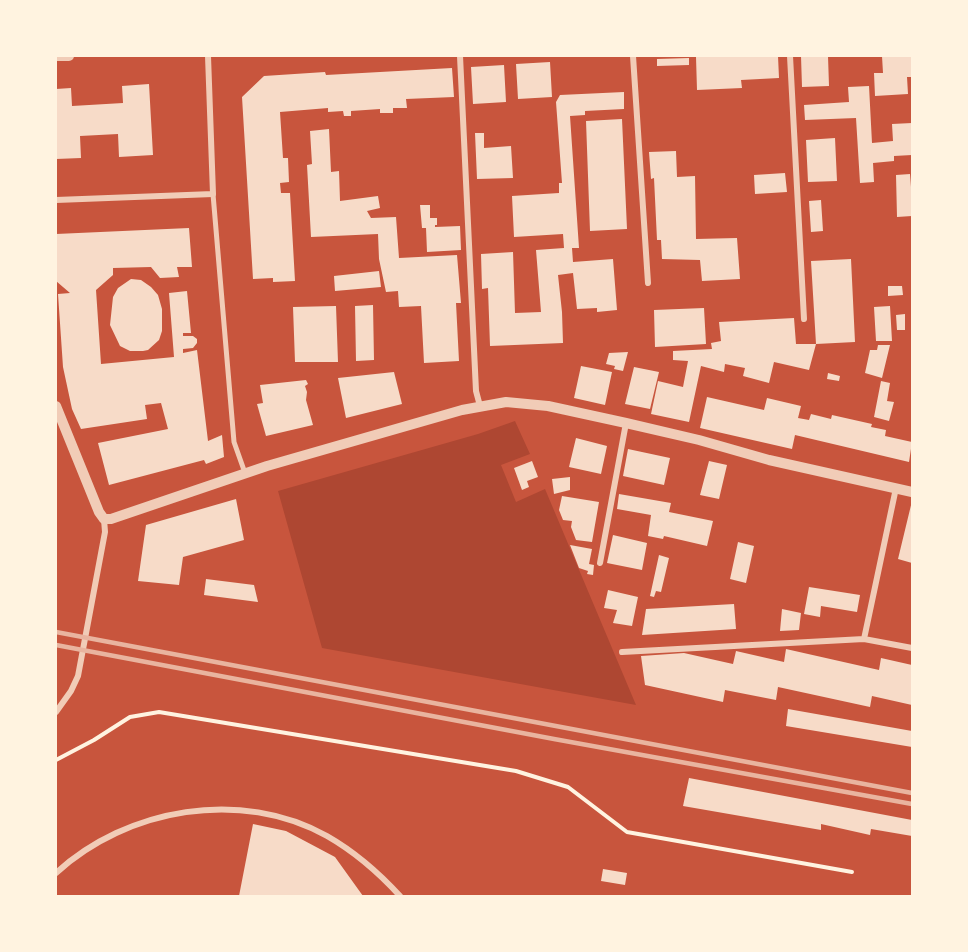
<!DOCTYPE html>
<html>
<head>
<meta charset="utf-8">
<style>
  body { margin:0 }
  #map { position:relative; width:968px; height:952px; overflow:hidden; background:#c8553d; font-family:"Exo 2",sans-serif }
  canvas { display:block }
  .frame { position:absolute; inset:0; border:57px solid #fff3e0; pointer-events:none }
</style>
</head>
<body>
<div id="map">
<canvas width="968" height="952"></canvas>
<div class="frame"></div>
</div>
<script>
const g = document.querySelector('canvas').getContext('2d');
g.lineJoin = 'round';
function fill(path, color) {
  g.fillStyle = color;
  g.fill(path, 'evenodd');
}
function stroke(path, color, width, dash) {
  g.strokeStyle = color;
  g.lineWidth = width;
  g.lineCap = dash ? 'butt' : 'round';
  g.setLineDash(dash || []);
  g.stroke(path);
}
fill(new Path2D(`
  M515,421L530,454L501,465L516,502L545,489L636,705L322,648L278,491L478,434Z`), '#ae4732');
fill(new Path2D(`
  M724,56H778L779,78L741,80L742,88L697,90L696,57Z
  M801,56H828L829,86L802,87Z
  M882,56H912V77H907L908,94L875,96L874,73H883Z
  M689,58V65L657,66V59Z
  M550,62L552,97L518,99L516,64Z
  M504,65L506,102L473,104L471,67Z
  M452,68L454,97L406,99L407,108H393V113H380V109L351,111V116H344L343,111L328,112V108L280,112L283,158H288L289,182L280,183L281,193H290L295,281L273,282V278L253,279L242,97L264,76L325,72L326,75Z
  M149,84L153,155L119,157L118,134L80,136L81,158L56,159V89L71,88L72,106L123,103L122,86Z
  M869,86L872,143L893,141L892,124L912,123V155L894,156V161L873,163L874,182L860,183L856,118L805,120L804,105L849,102L848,87Z
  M624,92V109L585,111V115L570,116L579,248H572L573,262L613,259L617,310L597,312V308L577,309L573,273L558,275L562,312L563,343L490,346L488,288L482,289L481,254L513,252L515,313L541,312L536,250L564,248L563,234L514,237L512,196L559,193V183H562L556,102L560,95Z
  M622,119L627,229L590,231L586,121Z
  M329,129L331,172L339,171L340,201L378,196L380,208L367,211L371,218L396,217L399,258L457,255L461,303H456L459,361L424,363L421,306L399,307L398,291L386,292L379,259L378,234L311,237L307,165L312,164L310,131Z
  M475,133H484V148L511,146L513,178L477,179Z
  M835,138L837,181L808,182L806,140Z
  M676,151L677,177L695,176L696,239L737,238L740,279L702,281L700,260L662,259L661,240H657L654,178L651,179L649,152Z
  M785,173L787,192L755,194L754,175Z
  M910,174L911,187H912V216L897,217L896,175Z
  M821,200L823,231L811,232L809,201Z
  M420,205H430V218H437V225H435V227L460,226L461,250L427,252L426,228H422Z
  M189,228L192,267H177L179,277L160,278L151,267L113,268V275L96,290L101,364L174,357L169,293L187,291L191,333H183V336H193L197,339V343L193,348L183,349V353L197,350L208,441L222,435L224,457L206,464L204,460L109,485L98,443L168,429L161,403L145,405L147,419L81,429L72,409L63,367L58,294L70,293L56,281V234Z
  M851,259L855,342L816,344L811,261Z
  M379,271L381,287L335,291L334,276Z
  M131,279L141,280L151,287L158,295L162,309V331L159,340L148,350L143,351H130L120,346L110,325L113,297L118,288Z
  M888,286H902L903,295L888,296Z
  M373,305L374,360L356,361L355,306Z
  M336,306L338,362H295L293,307Z
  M890,306L892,341H876L874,307Z
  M704,308L706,344L655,347L654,310Z
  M905,314V330H897L896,315Z
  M794,318L796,344H816L809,370L774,362L769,383L743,376L745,368L725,364L724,372L701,366L689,422L651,414L658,381L683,387L688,361L673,360V351L712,349L711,343L721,341L719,322Z
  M878,345H890L882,378L865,373L870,350H877Z
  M628,352L623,371L614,369L615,366L606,364L609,353Z
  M581,366L612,372L605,405L574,398Z
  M634,367L659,372L650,409L625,404Z
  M394,372L402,404L346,418L338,378Z
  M828,373L840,376L839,381L827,379Z
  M306,380L308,384L305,386L307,392L306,400L313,425L266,436L257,404L263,403L260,385Z
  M881,381L890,383L887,401L894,402L889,421L874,417Z
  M707,397L764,410L767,398L801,406L798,418L809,420L811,414L831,419L832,415L872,424L871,427L886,430L885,436L912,442L909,462L795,435L792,449L700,428Z
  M576,438L607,446L601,474L569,467Z
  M628,449L670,458L664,485L623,476Z
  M532,461L538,477L527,481L529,487L522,490L514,468Z
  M709,461L727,465L719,499L700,495Z
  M570,477V490L554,494L552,479Z
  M619,494L671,503L669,512L713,521L707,546L664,536L663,539L648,536L651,515L617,509Z
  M562,496L599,502L592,542L576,540L571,527L572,521L563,520L559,510Z
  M236,499L244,540L183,557L179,585L138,581L146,525Z
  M912,501V563L898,559Z
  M613,535L647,543L642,570L607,563Z
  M738,542L754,546L746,583L730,579Z
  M570,545L592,549L589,564L594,565L593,575L587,574L588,571L579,568Z
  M659,555L669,558L661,592L656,591L654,597L650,596Z
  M206,579L254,585L258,602L204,595Z
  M809,587L860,595L857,612L821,606L820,617L804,614Z
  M608,590L638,597L632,626L613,623L617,610L604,608Z
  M734,604L736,629L642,635L646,609Z
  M782,609L801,613L799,630L780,631Z
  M786,649L879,670L881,658L912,665V705L872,696L870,707L778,687L776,700L725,690L723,702L645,685L641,656L684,653L733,664L736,651L784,662Z
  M788,709L912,731V747L786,726Z
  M689,778L912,820V836L871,829L870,835L821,824V830L683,806Z
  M253,824L286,831L335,857L363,896H239Z
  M603,869L627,873L625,885L601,881Z`), '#f7dbc8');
stroke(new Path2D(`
  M56,760L94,740L130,717L159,712L516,771L568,787L627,832L852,872`), '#fff3e0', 4);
stroke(new Path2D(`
  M213,194L234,442L245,473`), '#f1ccb7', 5);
stroke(new Path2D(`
  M460,56L476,391L480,406
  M633,56L648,283
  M790,56L804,319
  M56,200L213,194L208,56
  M600,563L626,423
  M864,639L912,648
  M622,652L864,639L896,488
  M56,712L71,691L78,676L105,532L104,519
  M56,873C127,808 241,788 327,836C355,852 379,873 400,896`), '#f1ccb7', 6);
stroke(new Path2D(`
  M56,56H69
  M56,406L99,512L104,519H111L267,466L462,410L506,402L548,406L626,423L699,440L769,460L912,492`), '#f1ccb7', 10);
stroke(new Path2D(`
  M56,632L912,793
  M56,645L554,739L912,804`), '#e9b49f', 4.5);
</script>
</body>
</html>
